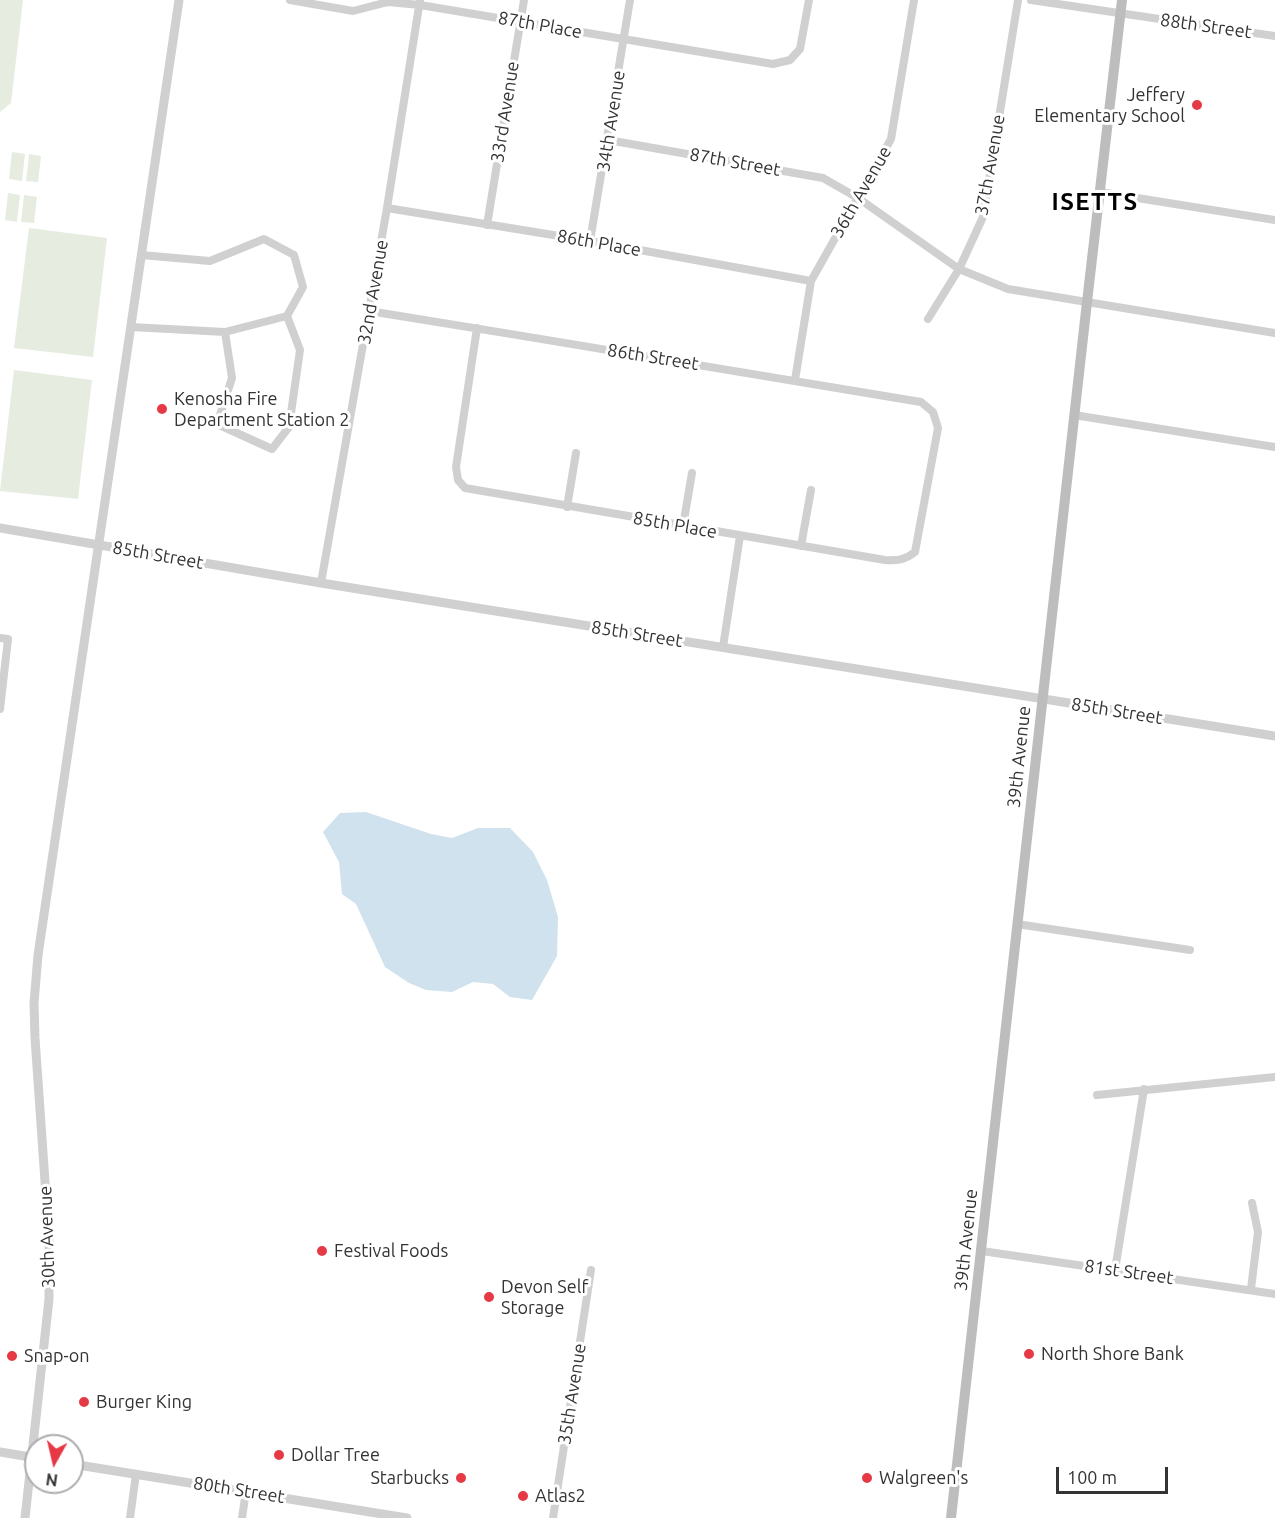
<!DOCTYPE html>
<html>
<head>
<meta charset="utf-8">
<style>
  body { margin:0 }
  #map { position:relative; width:1275px; height:1518px; overflow:hidden; background:#fff; font-family:Ubuntu,sans-serif }
  canvas { display:block }
  .north { position:absolute; left:24px; top:1434px; width:60px; height:60px; box-sizing:border-box; background:#fff; border:2px solid #adadad; border-radius:50%; rotate:188deg; font-size:16px; font-weight:700; line-height:24px; text-align:center; color:#333 }
  .north::after { content:''; display:block; margin:auto; width:21px; height:27px; background:#e63946; clip-path:polygon(50% 0,100% 100%,50% 72%,0 100%) }
  .scale { position:absolute; left:1056px; top:1467px; width:112px; height:27px; box-sizing:border-box; border:3px solid #333; border-top:0; padding-left:8px; font-size:18px; line-height:21px; white-space:nowrap; color:#333; -webkit-text-stroke:4px #fff; paint-order:stroke }
</style>
</head>
<body>
<div id="map">
<canvas width="1275" height="1518"></canvas>
<div class="north">N</div>
<div class="scale">100 m</div>
</div>
<script>
const g = document.querySelector('canvas').getContext('2d');
g.lineJoin = 'round';
function fill(path, color) {
  g.fillStyle = color;
  g.fill(path, 'evenodd');
}
function stroke(path, color, width, dash) {
  g.strokeStyle = color;
  g.lineWidth = width;
  g.lineCap = dash ? 'butt' : 'round';
  g.setLineDash(dash || []);
  g.stroke(path);
}
function label(font, color, halo, rows, align = 'center') {
  g.font = font + ' Ubuntu,sans-serif';
  g.lineWidth = 6;
  g.setLineDash([]);
  g.textBaseline = 'middle';
  g.strokeStyle = halo;
  g.fillStyle = color;
  for (const [text, x, y, turn = 0] of rows) {
    g.save();
    g.translate(x, y);
    g.rotate((+turn || 0) * Math.PI / 180);
    g.textAlign = isNaN(turn) ? turn : align;
    if (halo) g.strokeText(text, 0, 0);
    g.fillText(text, 0, 0);
    g.restore();
  }
}
fill(new Path2D(`
  M0,0H23L11,103L0,112Z
  M12,152L25,154L22,181L9,179Z
  M29,154L41,156L38,182L26,181Z
  M8,193L20,195L17,222L5,220Z
  M24,195L37,197L34,223L21,222Z
  M29,228L107,238L93,357L14,348Z
  M14,370L92,380L78,499L0,491Z`), '#e6ecdf');
fill(new Path2D(`
  M366,812L431,834L452,838L478,828H510L533,852L547,880L558,917L557,956L532,1000L510,997L493,984L473,982L452,992L426,990L409,983L385,967L356,904L342,894L339,862L323,832L340,813Z`), '#cfe2ee');
stroke(new Path2D(`
  M290,0L353,11L388,2L420,5L773,64L790,60L800,49L809,0
  M1031,0L1275,36
  M608,140L823,178L858,198L959,269L1008,289L1275,333
  M1100,192L1275,220
  M387,208L590,241L811,281
  M487,225L524,0
  M590,241L630,0
  M141,255L210,261L264,239L294,255L303,287L287,316L300,350L289,427L272,449L217,424L232,378L225,332
  M369,311C553,341 737,370 921,402L933,412L938,428L915,552C905,560 897,561 885,560L465,488L458,480L456,467L477,328
  M928,319L959,269L983,217L1018,0
  M131,327L225,332L287,316
  M795,380L811,281L891,139L914,0
  M1074,415L1275,447
  M567,507L576,453
  M683,526L692,473
  M801,546L811,490
  M321,583L387,208L420,0
  M0,638L8,639L0,709
  M723,647L740,536
  M1017,924L1190,950
  M1097,1095L1275,1077
  M982,1251L1275,1294
  M1115,1270L1144,1089
  M1251,1289L1258,1232L1252,1203
  M130,1518L136,1474
  M242,1518L246,1491
  M553,1518L591,1270`), '#d0d0d0', 8);
stroke(new Path2D(`
  M0,528L321,583L1275,736
  M0,1452L36,1458
  M72,1464L407,1518
  M25,1518L49,1299V1239L35,1038L34,1003L38,955C83,636 131,318 179,0`), '#d0d0d0', 9);
stroke(new Path2D(`
  M951,1518L1087,302L1122,0`), '#bdbdbd', 10);
for (const [x, y, r, color] of [
  [1197,105,6,"#e63946"],
  [162,409,6,"#e63946"],
  [322,1251,6,"#e63946"],
  [489,1297,6,"#e63946"],
  [1029,1354,6,"#e63946"],
  [12,1356,6,"#e63946"],
  [84,1402,6,"#e63946"],
  [279,1455,6,"#e63946"],
  [461,1478,6,"#e63946"],
  [867,1478,6,"#e63946"],
  [523,1496,6,"#e63946"]
]) {
  const dot = new Path2D();
  dot.arc(x, y, r, 0, 2 * Math.PI);
  g.fillStyle = color;
  g.fill(dot);
  stroke(dot, '#fff', 2);
}
label('18px', '#333', '#fff', [
  ["87th Place",540,25,10],
  ["88th Street",1206,26,8],
  ["33rd Avenue",505,112,-81],
  ["34th Avenue",611,121,-81],
  ["87th Street",735,162,10],
  ["37th Avenue",990,165,-80],
  ["36th Avenue",861,192,-60],
  ["86th Place",599,243,10],
  ["32nd Avenue",373,292,-80],
  ["86th Street",653,357,9],
  ["85th Place",675,525,10],
  ["85th Street",158,555,10],
  ["85th Street",637,634,9],
  ["85th Street",1117,711,9],
  ["39th Avenue",1019,757,-84],
  ["30th Avenue",47,1237,-92],
  ["39th Avenue",966,1240,-84],
  ["81st Street",1129,1272,8],
  ["35th Avenue",572,1394,-81],
  ["80th Street",239,1490,9]
]);
label('18px', '#333', '#fff', [
  ["Jeffery",1185,95,"right"],
  ["Elementary School",1185,116,"right"],
  ["Kenosha Fire",174,399],
  ["Department Station 2",174,420],
  ["Festival Foods",334,1251],
  ["Devon Self",501,1287],
  ["Storage",501,1308],
  ["North Shore Bank",1041,1354],
  ["Snap-on",24,1356],
  ["Burger King",96,1402],
  ["Dollar Tree",291,1455],
  ["Starbucks",449,1478,"right"],
  ["Walgreen's",879,1478],
  ["Atlas2",535,1496]
], 'left');
g.letterSpacing = '1.5px';
label('bold 24px', '#000', '#fff', [
  ["ISETTS",1095,202]
]);
g.letterSpacing = '0px';
</script>
</body>
</html>
